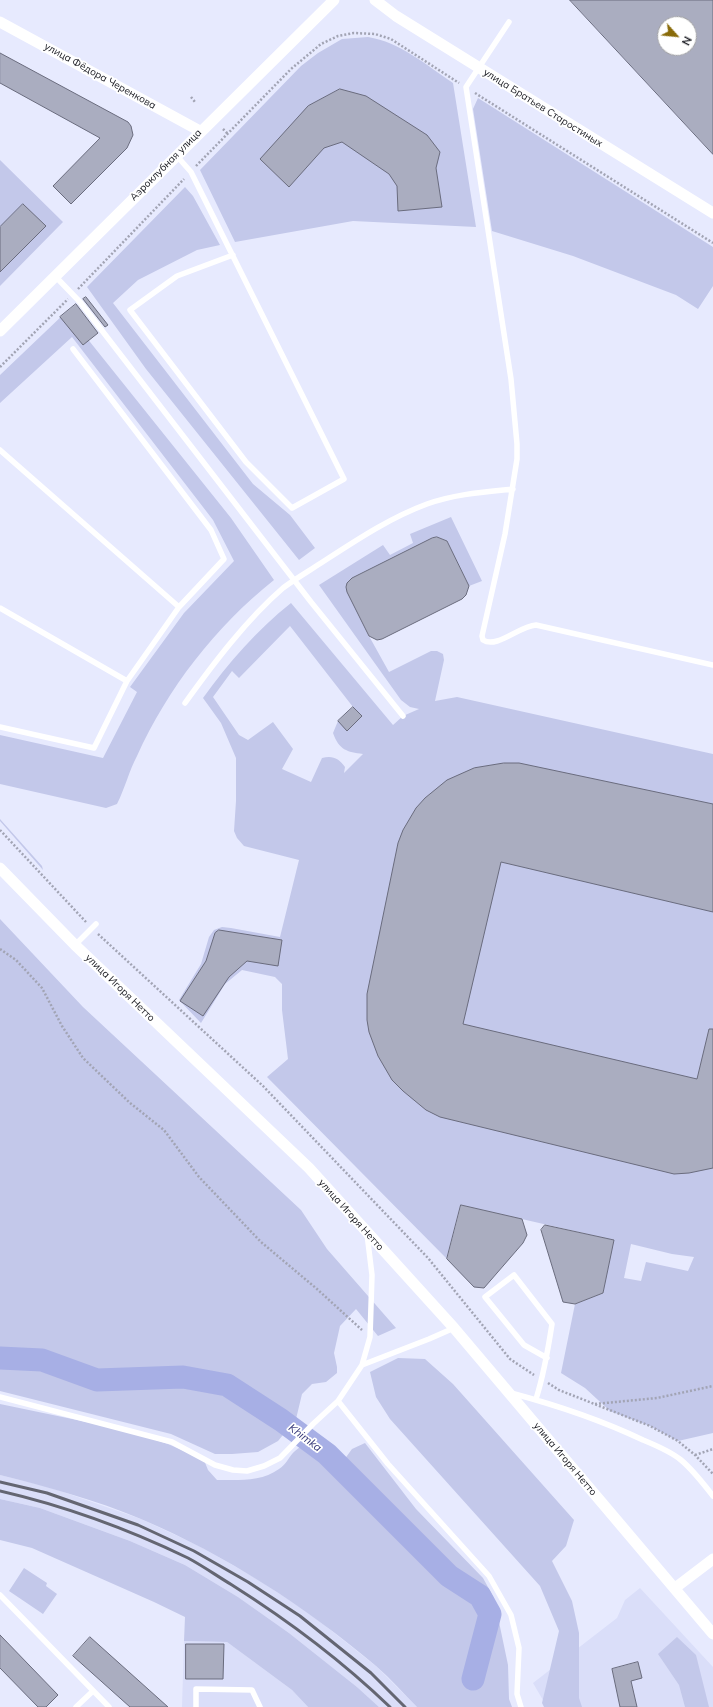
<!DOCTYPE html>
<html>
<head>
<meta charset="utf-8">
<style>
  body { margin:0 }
  #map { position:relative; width:713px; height:1707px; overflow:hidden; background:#e7eafe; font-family:Mulish,sans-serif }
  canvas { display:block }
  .north { position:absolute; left:657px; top:16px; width:40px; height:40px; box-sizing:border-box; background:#fff; border:1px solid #a1a1a4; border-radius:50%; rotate:117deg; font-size:11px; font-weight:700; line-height:16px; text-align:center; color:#14151c }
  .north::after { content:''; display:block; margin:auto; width:14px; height:18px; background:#896b09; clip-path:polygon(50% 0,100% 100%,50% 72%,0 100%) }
</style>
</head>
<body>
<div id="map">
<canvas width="713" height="1707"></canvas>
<div class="north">N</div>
</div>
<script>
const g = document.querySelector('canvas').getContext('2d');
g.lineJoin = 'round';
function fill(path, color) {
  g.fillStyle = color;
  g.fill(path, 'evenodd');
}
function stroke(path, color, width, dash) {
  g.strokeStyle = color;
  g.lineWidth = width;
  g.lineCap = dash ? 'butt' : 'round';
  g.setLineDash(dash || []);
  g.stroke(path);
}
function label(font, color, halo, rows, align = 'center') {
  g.font = font + ' Mulish,sans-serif';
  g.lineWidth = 3.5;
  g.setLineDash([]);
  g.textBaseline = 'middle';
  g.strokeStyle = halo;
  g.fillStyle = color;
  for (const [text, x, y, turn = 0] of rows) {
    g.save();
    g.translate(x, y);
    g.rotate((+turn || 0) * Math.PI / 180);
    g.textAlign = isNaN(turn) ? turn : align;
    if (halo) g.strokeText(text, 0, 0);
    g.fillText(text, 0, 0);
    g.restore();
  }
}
fill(new Path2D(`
  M0,1475L49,1487L141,1519L199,1546L252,1576L308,1612L377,1667L417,1707H379L357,1687L289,1633L238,1597L185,1565L130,1541L40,1508L0,1499Z
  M640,1588L713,1667V1707H547L533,1683L617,1618L625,1600Z
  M184,1641L227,1642L292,1690L308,1707H182Z`), '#dadef9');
fill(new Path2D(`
  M368,37C400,42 426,65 453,83L476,227L353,221L235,242L200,170L301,66L318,53L342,39Z
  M478,98L713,247V286L698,309L676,295L573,256L492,231L473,109Z
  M0,160L63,222L0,286Z
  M185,187L193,196L220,245L197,250L138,280L113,303L253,484L290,515L315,548L299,560L146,369L87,287Z
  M66,312L231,518L274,580C215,627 168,688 137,756C129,771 125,788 117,804L106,808L0,784V735L103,758L137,692L130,687L184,613L234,561L213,520L72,337L0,403V375Z
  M451,517L482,581L469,586L447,541L437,537L352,578L346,587L369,636L389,672L431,651H437L443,654L444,660L435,701L457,697L713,754V1433L678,1441L650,1426L610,1411L585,1388L561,1373L575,1304L603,1293L613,1240L461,1205L447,1259L267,1077L288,1059L282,1010V984L275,977L242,970L225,984L201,1023L179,1000L201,964L209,937L214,930L222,927L231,928L280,937L299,860L244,846L237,838L234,831L236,801V758L221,723L203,698C229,662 257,630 291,603L393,725L403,716L419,709L410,707L401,700L319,585L383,545L390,555L413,543L410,534ZM290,626L353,707L338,721L333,733C339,750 347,752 363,754L344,773L345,767C339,758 332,755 322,758L311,782L282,769L293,749L273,722L248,740L239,735L213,697L232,671L239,678ZM631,1244L672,1254L694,1257L688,1271L646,1262L641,1281L624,1278Z
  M0,819L42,866L43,870L0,821Z
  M0,919L83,1007L301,1210L327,1249L396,1328L378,1336L356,1309L340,1326L334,1353L337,1367V1373L326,1382L312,1384L302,1394L296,1419L278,1441L258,1452L232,1454H215L171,1434L0,1391Z
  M398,1358L425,1359L453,1384L574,1520L566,1546L552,1561L572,1601L579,1633V1698L582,1707H544L542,1703L559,1631L540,1586L390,1419L376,1397L370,1372Z
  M0,1404L125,1430L168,1444L204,1460L208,1470L217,1480C238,1480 261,1482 279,1469C287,1464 289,1456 295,1451C302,1444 312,1443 321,1441L326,1444L338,1461L344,1460L352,1449L365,1443L416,1509L483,1578L494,1598L508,1665L509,1699L512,1707H417C404,1694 391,1679 376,1666C306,1607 226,1555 141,1519C96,1500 48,1487 0,1475Z
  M0,1499L40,1508L130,1541L185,1565L238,1597L289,1633L357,1687L379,1707H308L292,1690L227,1642L184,1641L185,1617L154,1602L32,1548L0,1540Z
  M24,1568L47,1583L46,1586L57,1594L43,1614L9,1591Z
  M677,1637L696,1655L709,1707H685L679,1685L658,1654Z`), '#c3c8ea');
stroke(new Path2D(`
  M0,1358L42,1360L97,1380L183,1377L227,1385L281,1420L327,1454L449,1576L480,1596L490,1614L473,1679`), '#a7afe5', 23);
const building = new Path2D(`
  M570,0H713V154ZM665,24H689V48H665Z
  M0,53L128,122L131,126L133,135L127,148L71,204L53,186L100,138L0,83Z
  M340,89L366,96L427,135L440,152L436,168L442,207L398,211L397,186L389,174L342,142L324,148L289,187L260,159L308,106Z
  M23,204L46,226L0,272V227Z
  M86,297L108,325L105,327L83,299Z
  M76,304L98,333L83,345L60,317Z
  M437,537L447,541L469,586L466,595L462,599L382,639L377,640L369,636L347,592L346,587L347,583L352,578L432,538Z
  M353,707L362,716L347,731L338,721Z
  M504,763H519L713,804V912L501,862L463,1024L697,1079L709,1029H713V1168L689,1173L674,1174L440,1117L426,1110L403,1091L392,1080L378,1056L369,1032L367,1020V994L398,843L403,830L416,808L425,798L447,780L474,768Z
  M219,930L282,940L278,966L247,961L229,977L203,1016L180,1001L206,961L215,933Z
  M461,1205L522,1219L527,1235L523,1243L484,1288L474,1287L447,1259Z
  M545,1225L614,1240L603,1293L575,1304L563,1302L541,1230Z
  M0,1635L58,1695L46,1707H38L0,1668Z
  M90,1637L168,1707H130L73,1656Z
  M186,1644H224L223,1679H186Z
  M638,1662L642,1678L631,1681L637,1707H620L612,1669Z`);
fill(building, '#aaadc0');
stroke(building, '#6a6c7e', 1);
stroke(new Path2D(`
  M475,93L713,243
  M191,97L195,102
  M223,129L228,134
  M196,166L291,69L321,44L338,36L354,33L375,34L391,39L459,83
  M78,289L184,179
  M0,367L68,299
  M0,830L86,922
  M98,934L263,1086L428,1258L510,1359L534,1375
  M0,949L16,960L42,988L62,1026L83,1058L130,1103L164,1130L199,1177L261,1242L317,1289L362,1330
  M548,1383L559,1390L650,1426L678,1441L695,1455L713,1474
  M595,1404L657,1398L713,1386
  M695,1455L713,1449`), '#a2a4b4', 2.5, [2, 2]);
stroke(new Path2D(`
  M509,22L466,87L511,379L517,444V459L505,534L482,636L483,640C497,649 519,626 536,625L713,665
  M176,155L191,172L344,479L292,508L246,462L130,310L177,276L233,255
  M55,276L80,302L311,602L403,716
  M0,450L179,607
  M0,608L127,681
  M185,703C213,664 247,619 283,588C295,579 309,571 321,563C355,541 389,518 427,504C455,494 484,492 513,489
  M0,727L94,748L127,681L179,607L224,559L211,530L73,349
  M75,945L96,924
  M362,1365L370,1337L372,1275L367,1234
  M511,1393C556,1405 601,1420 643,1440C655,1445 670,1451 681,1460C693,1470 703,1483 713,1496
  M0,1397L172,1442L215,1465L233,1470L247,1471L264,1466L280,1458L313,1424L338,1401L362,1365L429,1339L454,1328
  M536,1399C544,1374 548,1350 552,1324L514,1275L485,1297L524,1345L547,1358
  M338,1401L388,1464L489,1576L511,1615L519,1648L517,1694L521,1707
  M0,1595L109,1707
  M76,1707L93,1691
  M196,1707V1689L252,1690L260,1707`), '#fff', 5.5);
stroke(new Path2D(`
  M375,0L396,16L713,213
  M0,22L200,131
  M0,331L334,0
  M0,868L75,945L309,1168L454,1328L713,1634
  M675,1588L713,1559`), '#fff', 11);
stroke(new Path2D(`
  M0,1482L47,1493L138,1525L194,1551L248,1582L300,1616L371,1673L405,1707
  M0,1491C65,1506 128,1529 188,1558C203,1566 217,1576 232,1585C289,1621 342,1661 390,1707`), '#646672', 3);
label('10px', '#14151c', '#fff', [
  ["улица Фёдора Черенкова",100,76,29],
  ["улица Братьев Старостиных",543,108,32],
  ["Аэроклубная улица",166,165,-45],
  ["улица Игоря Нетто",120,988,44],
  ["улица Игоря Нетто",351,1215,48],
  ["улица Игоря Нетто",565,1459,50]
]);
label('italic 11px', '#353778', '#fff', [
  ["Khimka",305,1438,37]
]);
</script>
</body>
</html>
